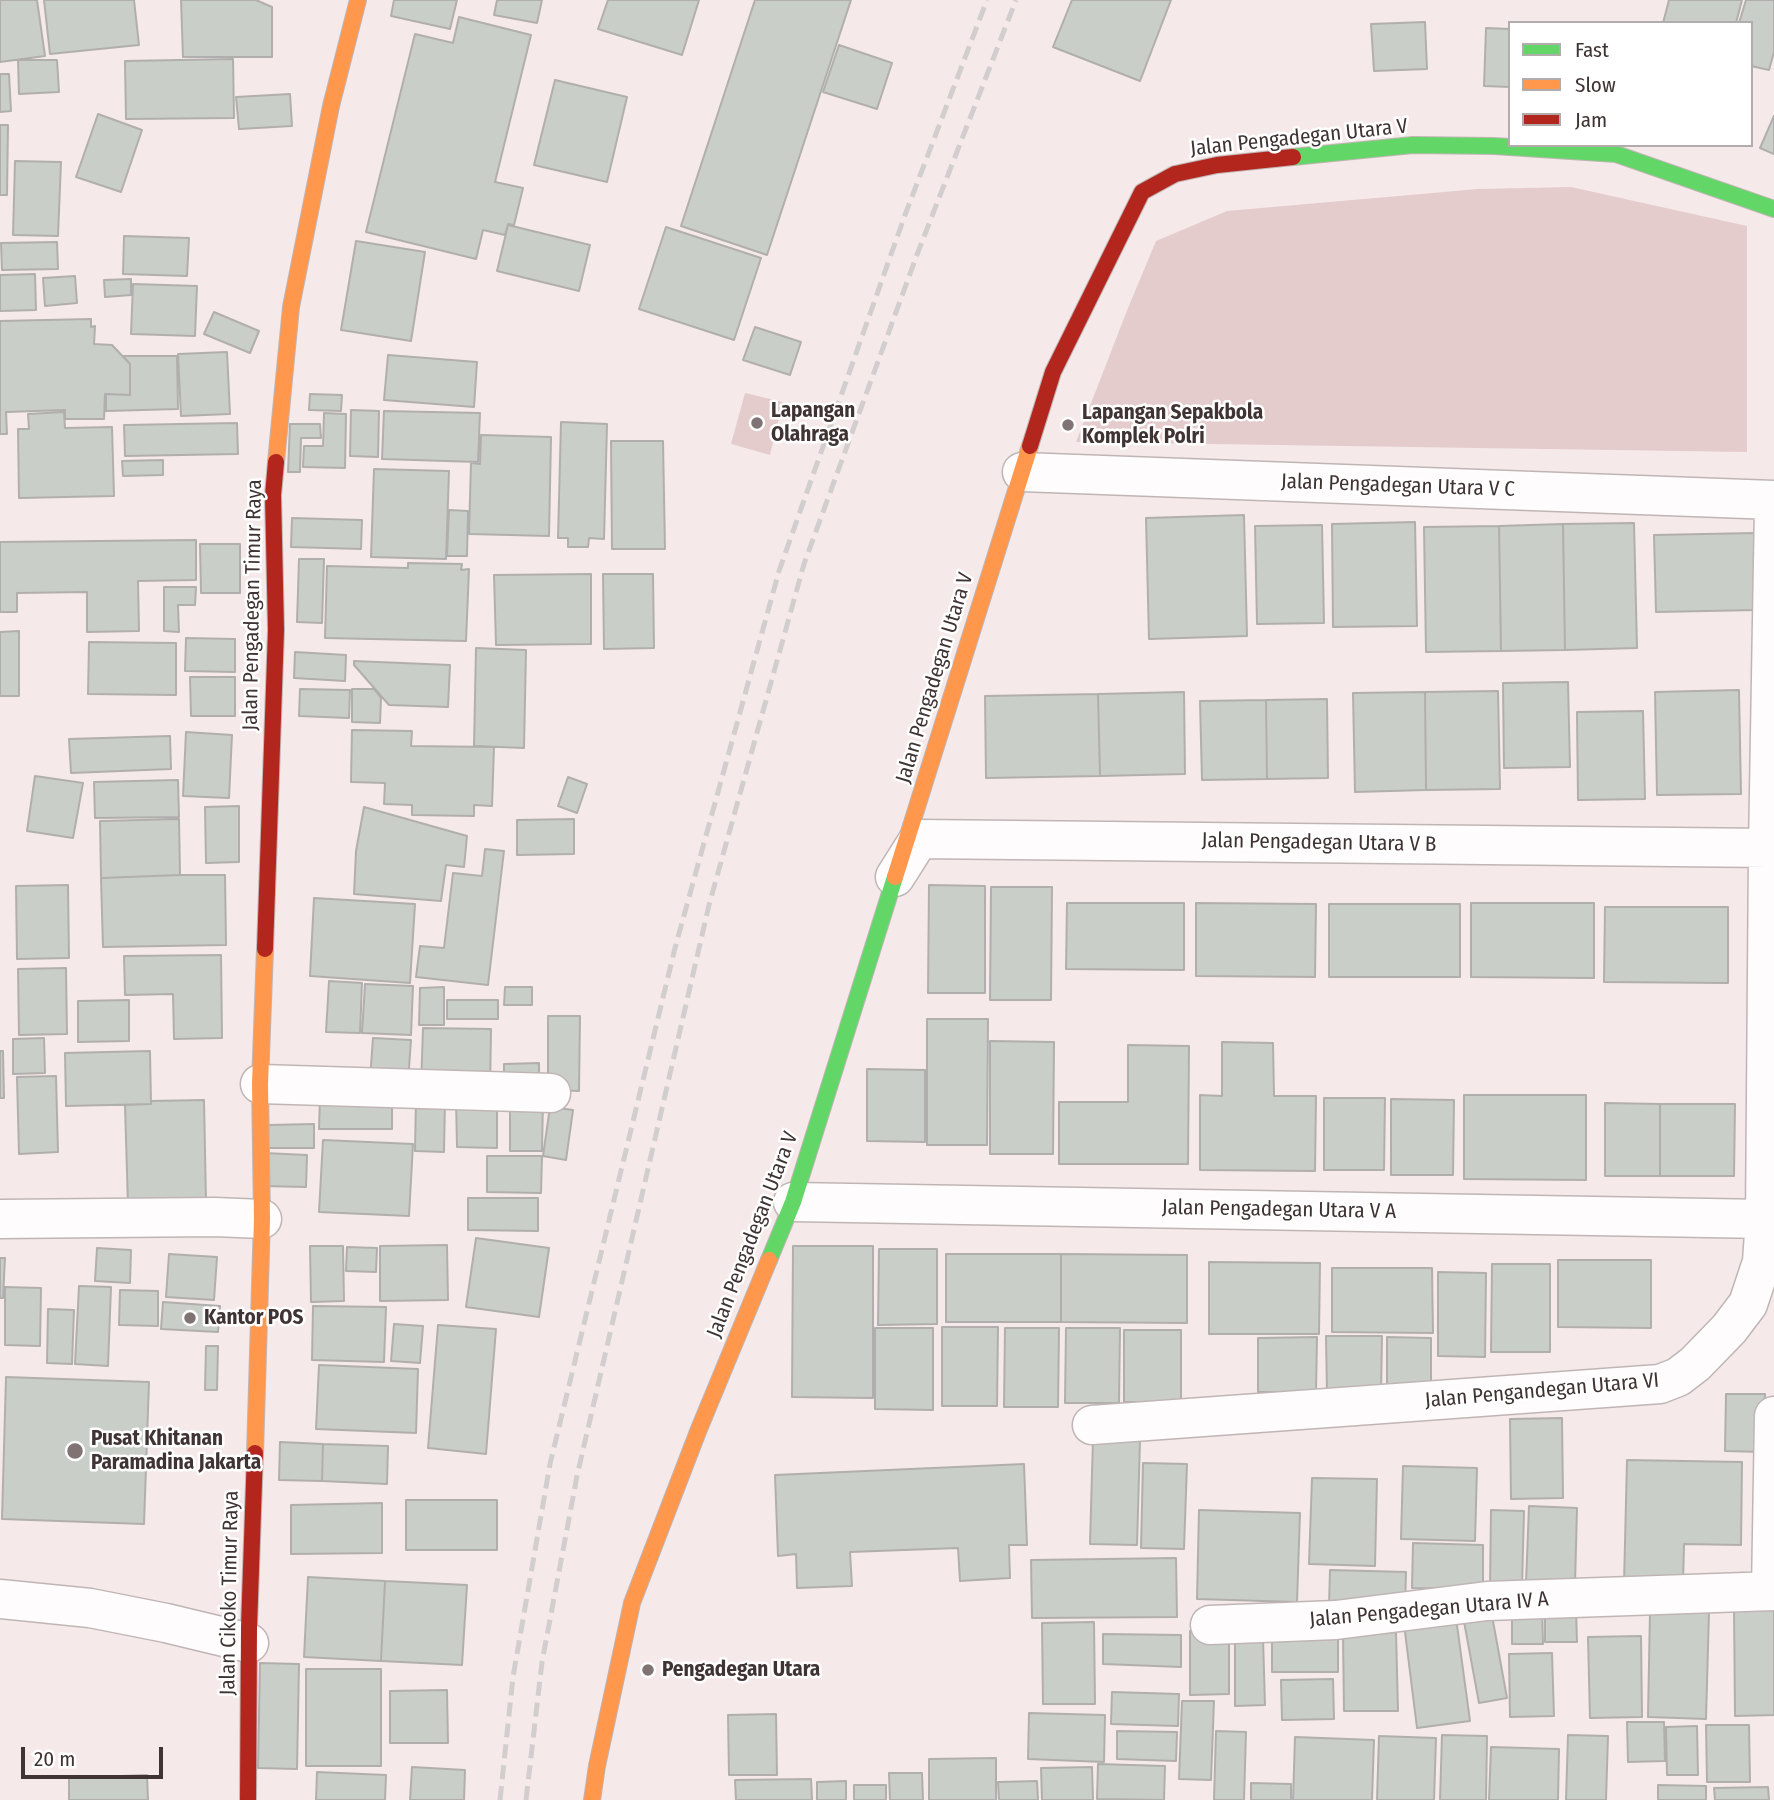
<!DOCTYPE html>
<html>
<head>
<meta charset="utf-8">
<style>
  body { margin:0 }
  #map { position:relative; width:1774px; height:1800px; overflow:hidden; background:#f6e9e9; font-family:"Fira Sans Condensed",sans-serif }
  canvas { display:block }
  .legend { position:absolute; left:1508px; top:21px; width:245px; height:126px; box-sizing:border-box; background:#fff; border:2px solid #b2adad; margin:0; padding:9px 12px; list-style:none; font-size:21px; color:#3f3333 }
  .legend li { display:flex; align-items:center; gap:14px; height:35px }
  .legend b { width:35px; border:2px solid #b2adad }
  .scale { position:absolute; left:21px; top:1747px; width:142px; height:32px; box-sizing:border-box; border:4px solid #3f3333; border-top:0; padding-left:9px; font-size:21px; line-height:24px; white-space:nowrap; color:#3f3333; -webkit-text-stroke:5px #fff; paint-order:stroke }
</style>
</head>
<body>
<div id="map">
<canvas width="1774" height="1800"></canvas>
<ul class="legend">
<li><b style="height:9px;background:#63d668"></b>Fast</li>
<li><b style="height:9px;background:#ff974d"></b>Slow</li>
<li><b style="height:9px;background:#b3261e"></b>Jam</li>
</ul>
<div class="scale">20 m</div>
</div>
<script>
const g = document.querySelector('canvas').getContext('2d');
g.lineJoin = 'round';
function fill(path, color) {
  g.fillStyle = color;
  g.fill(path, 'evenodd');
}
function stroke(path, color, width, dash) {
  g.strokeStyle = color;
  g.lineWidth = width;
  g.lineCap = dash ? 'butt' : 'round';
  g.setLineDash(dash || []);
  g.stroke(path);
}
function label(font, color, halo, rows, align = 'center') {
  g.font = font + ' "Fira Sans Condensed",sans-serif';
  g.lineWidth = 5;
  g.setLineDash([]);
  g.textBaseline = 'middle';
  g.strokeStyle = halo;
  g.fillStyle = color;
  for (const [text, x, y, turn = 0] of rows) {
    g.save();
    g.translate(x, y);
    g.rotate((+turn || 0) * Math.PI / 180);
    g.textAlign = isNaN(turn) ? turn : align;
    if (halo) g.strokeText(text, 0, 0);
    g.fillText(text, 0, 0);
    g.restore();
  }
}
fill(new Path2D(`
  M1571,187L1747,226V452L1076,442L1128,308L1156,241L1227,211L1478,189Z
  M745,393L783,402L770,455L731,444Z`), '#e4cccd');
const building = new Path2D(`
  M0,0H37L45,56L0,62Z
  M44,0H134L139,45L50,54Z
  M181,0H256L272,7V57H183Z
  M394,0H457L450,29L391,16Z
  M497,0H542L537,23L494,15Z
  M608,0H699L682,55L598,29Z
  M755,0H851L767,255L681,226Z
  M1072,0H1171L1140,81L1053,47Z
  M1669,0H1742L1736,23H1663Z
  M1746,0H1774V52L1769,70L1751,66V23H1739Z
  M459,17L531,35L495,182L523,188L514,225L508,224L505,235L483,230L476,259L366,232L415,34L453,43Z
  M1425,22L1427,69L1374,71L1371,24Z
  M1486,28L1510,29V87L1484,86Z
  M839,45L892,63L877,109L823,92Z
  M233,59L234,118L126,119L125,61Z
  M18,60H57L59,92L19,94Z
  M0,74H9L11,111L0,112Z
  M555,80L627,97L607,182L534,165Z
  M290,94L292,126L239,129L236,97Z
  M98,114L142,130L121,192L76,177Z
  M1774,116V154L1760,148Z
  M0,125H8L7,195H0Z
  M15,161L61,162L58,236L13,235Z
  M508,225L590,245L579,291L497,271Z
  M666,227L761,258L734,340L639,309Z
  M124,236L189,238L187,276L123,274Z
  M356,241L425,252L411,341L341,330Z
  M57,242L58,269L2,270L1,243Z
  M35,274L36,310L0,311V275Z
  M75,276L77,303L45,306L43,278Z
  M131,279V295L105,297L104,280Z
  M133,284L197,286L195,336L131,334Z
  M214,312L259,331L250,353L204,334Z
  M91,319V327L95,326L94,344L112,345L130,364V395L105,394L104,419H65V410L6,412L7,434H0V321Z
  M755,327L801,342L790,375L743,360Z
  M227,352L230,414L181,416L178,354Z
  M388,355L477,362L474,407L384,400Z
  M123,356H177L178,409L106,411V394L130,395V364Z
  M310,394L342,395L341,411L309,410Z
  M351,410L379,411L378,457L350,456Z
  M384,411L480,413L478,462L382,459Z
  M64,412L65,428L112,427L114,496L19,498L18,429H29L28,414Z
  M324,413L346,414L345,468L303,467L304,446H323Z
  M561,422L607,424L604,539L589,538L588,547H568V538H558Z
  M237,423L238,454L125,456L124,425Z
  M290,424H320L321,438H301L300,472H288Z
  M481,435L551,437L549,536L469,534L471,463L480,464Z
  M611,441H663L665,549H612Z
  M163,460V475L123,476L122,461Z
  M374,469L449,471L446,559L371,557Z
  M449,510L468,511L467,556H447Z
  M1244,515L1247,636L1149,639L1146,518Z
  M292,518L362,520L361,549L291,547Z
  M1415,522L1417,626L1333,627L1332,524Z
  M1634,523L1637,648L1565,650L1563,524Z
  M1563,524L1565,650L1501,651L1499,526Z
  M1322,525L1324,623L1257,624L1255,526Z
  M1499,526L1501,651L1426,652L1424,527Z
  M1755,533L1757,610L1656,612L1654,535Z
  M196,540V580L138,581L139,631L87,632V592L17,593V612H0V542Z
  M200,544H240V593H201Z
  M299,559H324L322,623L297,622Z
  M408,563L462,564L461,570L469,569L466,641L325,638L327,566L408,568Z
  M591,574V644L496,645L494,575Z
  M603,574H653L654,648L604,649Z
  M164,587H196L195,605H178L179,632L164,631Z
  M19,631V696H0V632Z
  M186,638L235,639V672L185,671Z
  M89,642L176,643V695L88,694Z
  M476,648L526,650L524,748L474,746Z
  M295,652L346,655L345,681L294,678Z
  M354,661L450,665L448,707L389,705L354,665Z
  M190,677H235V716H191Z
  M1568,682L1570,767L1504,768L1503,683Z
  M300,689L350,690L349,718L299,716Z
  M352,689H374L381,698L380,723L352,722Z
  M1739,690L1741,794L1657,795L1655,692Z
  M1498,691L1500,789L1426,790L1425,692Z
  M1184,692L1185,774L1100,776L1098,694Z
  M1425,692L1426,790L1355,792L1353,693Z
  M1098,694L1100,776L986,778L985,696Z
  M1327,699L1328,778L1267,779L1266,700Z
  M1266,700L1267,779L1202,780L1200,701Z
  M1643,711L1645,799L1578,800L1577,712Z
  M352,730L412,731L411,746L494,747L492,806L474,805V816L412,815V805L384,804L385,783L351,782Z
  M186,732L232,735L229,798L183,796Z
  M170,736L171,769L71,773L69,739Z
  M35,776L83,783L73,838L27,831Z
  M568,777L587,784L577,813L558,806Z
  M178,780L179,817L95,818L94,782Z
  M239,806V862L206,863L205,807Z
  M364,807L467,836L464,867L446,865L441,901L354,894L356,851Z
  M179,819L180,875L101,878L100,821Z
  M574,819V854L517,855V820Z
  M485,849L504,851L488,985L416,977L420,946L444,948L453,873L482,876Z
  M180,875H225L226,945L103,947L101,878Z
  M68,885L69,958L17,959L16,886Z
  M929,885L985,886V993H928Z
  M991,887H1052L1051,1000H990Z
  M314,898L415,904L410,983L310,976Z
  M1067,903H1184V970L1066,969Z
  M1196,903L1316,904L1315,977L1196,976Z
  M1471,903H1594V978L1471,977Z
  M1329,904H1460V977H1329Z
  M1605,907H1728V983L1604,982Z
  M221,955L222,1038L174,1039L173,994L125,995L124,956Z
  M66,968L67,1034L19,1035L18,969Z
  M329,981L362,983L360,1033L326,1032Z
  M365,984L413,986L411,1035L362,1033Z
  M444,987V1025H419L420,988Z
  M505,987H532V1005H504Z
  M129,1000V1041L78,1042V1001Z
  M447,1000H498V1019H447Z
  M548,1016H580L579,1091L548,1090Z
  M927,1019H988L987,1145H927Z
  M423,1028L491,1029L490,1090L421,1088Z
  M44,1038L45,1073L13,1074V1039Z
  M373,1038L411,1040L408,1082L370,1079Z
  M990,1041L1054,1042L1053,1154H990Z
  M1222,1042L1273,1043L1274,1096H1316L1315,1171L1200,1170V1095L1222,1096Z
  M1128,1045L1189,1046L1188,1164H1059V1102H1128Z
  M0,1051H3L4,1098H0Z
  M150,1051L151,1104L66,1106L65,1053Z
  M539,1063V1088L504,1089V1064Z
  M867,1069L925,1070V1142L867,1141Z
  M56,1076L58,1152L19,1154L17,1077Z
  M392,1095V1129H319L320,1096Z
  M1464,1095H1586V1180L1464,1179Z
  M510,1097H543L542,1151H510Z
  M416,1098H445L444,1152L415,1151Z
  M1324,1098H1385L1384,1170H1324Z
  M456,1099H497V1148L457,1147Z
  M1391,1099L1454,1100L1453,1175H1391Z
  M204,1100L206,1202L128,1206L125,1105L151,1104V1101Z
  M1605,1103L1660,1104V1176H1605Z
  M1660,1104H1735L1734,1176H1660Z
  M550,1107L573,1110L566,1160L543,1156Z
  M314,1124V1148H268V1125Z
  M323,1140L413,1144L409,1216L319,1212Z
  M264,1153L307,1155L306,1187L263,1186Z
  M487,1156H542L541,1193L487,1192Z
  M468,1198H538V1231L468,1230Z
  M476,1238L549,1248L539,1317L466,1307Z
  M447,1245L448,1300L380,1301V1246Z
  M310,1246H343L344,1301L311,1302Z
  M793,1246H873V1398L792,1397Z
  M347,1247L377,1248L376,1272L346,1271Z
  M97,1248L131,1250L130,1283L95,1281Z
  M879,1249H937V1324L878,1325Z
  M169,1254L217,1257L214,1300L166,1297Z
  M946,1254H1061V1322H946Z
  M1061,1254L1187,1255V1323L1061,1322Z
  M0,1258H5L3,1298H0Z
  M1558,1260H1651V1328L1558,1327Z
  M1209,1262L1320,1263L1319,1334H1209Z
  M1492,1264H1550V1352H1491Z
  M1332,1268H1432L1433,1333L1332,1332Z
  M1438,1272L1486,1273L1485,1357L1438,1356Z
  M79,1286L111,1287L108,1366L75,1364Z
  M5,1287L41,1288L40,1346L5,1345Z
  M120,1290L158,1291V1326L119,1325Z
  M163,1302L220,1306L218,1332L161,1329Z
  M313,1306L386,1307L384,1362L312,1360Z
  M48,1309L74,1310L72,1364L47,1363Z
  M394,1324L423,1326L420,1363L391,1361Z
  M438,1325L496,1329L486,1454L428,1448Z
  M942,1327H998L997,1406H942Z
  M875,1328H933V1410L875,1409Z
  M1005,1328H1059L1058,1407H1004Z
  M1066,1328H1120L1119,1403H1065Z
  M1124,1330H1181V1402H1124Z
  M1326,1336H1382L1381,1395L1327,1394Z
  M1317,1337L1316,1392H1258V1338Z
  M1387,1337L1431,1338V1389H1387Z
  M206,1346H218L217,1390H205Z
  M319,1365L418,1369L416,1433L316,1429Z
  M6,1377L149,1382L144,1524L2,1519Z
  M1726,1394H1765L1763,1452L1725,1451Z
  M1562,1418L1563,1498L1511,1499L1510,1419Z
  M1093,1439L1140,1440L1137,1545L1090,1544Z
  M280,1442L323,1444L322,1481L279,1480Z
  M323,1444L388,1446L387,1484L322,1481Z
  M1627,1460L1742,1462L1741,1545L1684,1544L1683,1584H1624Z
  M1143,1463L1187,1464L1184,1549L1141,1548Z
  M1024,1464L1027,1545H1009L1010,1578L960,1581L958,1548L850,1552L852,1586L797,1588L796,1554L778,1556L775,1475Z
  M1403,1466L1477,1468L1475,1541L1401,1539Z
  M1312,1478L1377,1479L1375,1566L1309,1564Z
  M406,1500H497V1550H406Z
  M382,1503V1553L291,1554V1505Z
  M1529,1506L1577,1508L1575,1585L1526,1583Z
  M1199,1510L1300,1513L1297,1602L1197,1599Z
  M1491,1510L1524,1511L1522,1588H1490Z
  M1413,1543L1483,1545V1589L1412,1588Z
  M1176,1558L1177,1617L1032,1618L1031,1560Z
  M1330,1570L1406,1572L1405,1608L1329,1606Z
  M308,1577L385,1581L381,1661L304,1657Z
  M385,1581L467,1585L462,1665L381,1661Z
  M1774,1603V1715L1735,1716L1734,1604Z
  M1542,1606L1543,1644H1512V1607Z
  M1576,1608L1577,1642H1545V1609Z
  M1491,1610L1507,1698L1479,1703L1463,1616Z
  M1650,1611L1709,1612L1706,1719L1648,1717Z
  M1456,1618L1470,1721L1417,1728L1404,1624Z
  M1094,1622L1095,1704H1043L1042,1623Z
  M1190,1631H1229V1694L1190,1695Z
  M1396,1632L1398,1711H1344L1343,1633Z
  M1272,1633H1338V1672H1272Z
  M1103,1634L1181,1635V1667L1103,1664Z
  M1641,1636L1642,1717L1590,1718L1588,1637Z
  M1235,1638H1263L1265,1705L1235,1706Z
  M1552,1653L1554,1716L1510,1717L1509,1654Z
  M260,1663L299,1664L297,1769L258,1768Z
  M306,1669H381V1766H306Z
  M1333,1679L1334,1719L1282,1720L1281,1680Z
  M447,1690L448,1743H390V1691Z
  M1112,1692L1179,1694L1178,1726L1111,1724Z
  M1182,1701H1214L1211,1780L1179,1779Z
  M1029,1713L1105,1715L1104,1762L1028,1759Z
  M776,1714L777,1775H729L728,1715Z
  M1627,1722H1664L1665,1761L1628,1762Z
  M1706,1725H1749L1750,1782H1707Z
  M1697,1726L1698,1775H1667L1666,1727Z
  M1117,1731L1177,1732L1176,1761L1117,1759Z
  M1216,1731L1246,1732L1244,1800H1214Z
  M1442,1735L1487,1736L1486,1800H1440Z
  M1568,1735L1608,1736L1606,1800H1566Z
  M1379,1736L1436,1738L1434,1800H1377Z
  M1295,1737L1374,1740L1372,1800H1293Z
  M1491,1747L1559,1749L1558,1800H1489Z
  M996,1758V1800H929V1759Z
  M1098,1764L1165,1766L1164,1800L1097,1799Z
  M412,1767L465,1770L464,1800H410Z
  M1092,1767L1093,1800H1042L1041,1768Z
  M317,1772L386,1775L385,1800H316Z
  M889,1773H922L923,1800H890Z
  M147,1775L148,1800H69V1778Z
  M811,1779L812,1800H736L735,1780Z
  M846,1781V1800H817V1782Z
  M1037,1781L1038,1800H999L998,1782Z
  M1251,1783L1291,1784V1800H1251Z
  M854,1785H886V1800H854Z
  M1658,1785L1706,1786V1800H1658Z
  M1768,1787L1769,1800H1715L1714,1788Z`);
fill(building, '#cacec9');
stroke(building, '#b1afad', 2);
const street = new Path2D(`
  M1022,472L1774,500
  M895,877L919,839L1768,848
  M260,1084L551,1093
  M793,1202L1765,1219
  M0,1219L215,1217L262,1219
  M1092,1425L1660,1384L1678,1377L1695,1364L1729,1329L1748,1304L1762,1262L1765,1219L1768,848L1774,506
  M1771,1591L1774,1416
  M0,1599L90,1608L166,1623L249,1643
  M1210,1625L1336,1620L1487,1601L1774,1591`);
const fast = new Path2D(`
  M1293,157L1413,145L1494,146L1616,154L1774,209
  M769,1260L793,1202L895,877`);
const slow = new Path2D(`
  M276,462L291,307L331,106L358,0
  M895,877L1030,446
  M255,1453L262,1219L260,1084L265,949
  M592,1800L597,1766L632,1603L699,1429L769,1260`);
const jam = new Path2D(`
  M1030,446L1053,372L1142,192L1175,174L1217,165L1293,157
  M265,949L276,630L273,495L276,462
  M248,1800L249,1627L255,1453`);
stroke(street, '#c0b5b5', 41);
stroke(fast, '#c0b5b5', 18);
stroke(slow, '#c0b5b5', 18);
stroke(jam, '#c0b5b5', 18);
stroke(street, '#fefcfc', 38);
stroke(fast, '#63d668', 16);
stroke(slow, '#ff974d', 16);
stroke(jam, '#b3261e', 16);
stroke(new Path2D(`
  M500,1800L513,1677L550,1464L675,948L779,571L905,215L987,0
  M526,1800L542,1662L577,1476L709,905L804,564L918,252L1016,0`), '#d2cece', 5, [14, 7]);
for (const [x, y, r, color] of [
  [757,423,7,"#7f7373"],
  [1068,425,7,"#7f7373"],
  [190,1318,7,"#7f7373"],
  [75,1451,9,"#7f7373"],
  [648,1670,7,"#7f7373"]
]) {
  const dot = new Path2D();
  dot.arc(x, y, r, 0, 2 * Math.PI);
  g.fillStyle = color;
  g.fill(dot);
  stroke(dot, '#fff', 2.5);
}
label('21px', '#3f3333', '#fff', [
  ["Jalan Pengadegan Utara V",1299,138,-6],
  ["Jalan Pengadegan Utara V C",1398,486,2],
  ["Jalan Pengadegan Timur Raya",253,605,-89],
  ["Jalan Pengadegan Utara V",935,678,-73],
  ["Jalan Pengadegan Utara V B",1319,843,1],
  ["Jalan Pengadegan Utara V A",1279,1210,1],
  ["Jalan Pengadegan Utara V",753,1235,-69],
  ["Jalan Pengandegan Utara VI",1542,1391,-5],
  ["Jalan Cikoko Timur Raya",230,1593,-89],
  ["Jalan Pengadegan Utara IV A",1429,1610,-5]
]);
label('bold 21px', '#3f3333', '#fff', [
  ["Lapangan",771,411],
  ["Olahraga",771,435],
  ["Lapangan Sepakbola",1082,413],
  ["Komplek Polri",1082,437],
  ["Kantor POS",204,1318],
  ["Pusat Khitanan",91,1439],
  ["Paramadina Jakarta",91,1463],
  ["Pengadegan Utara",662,1670]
], 'left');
</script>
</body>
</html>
